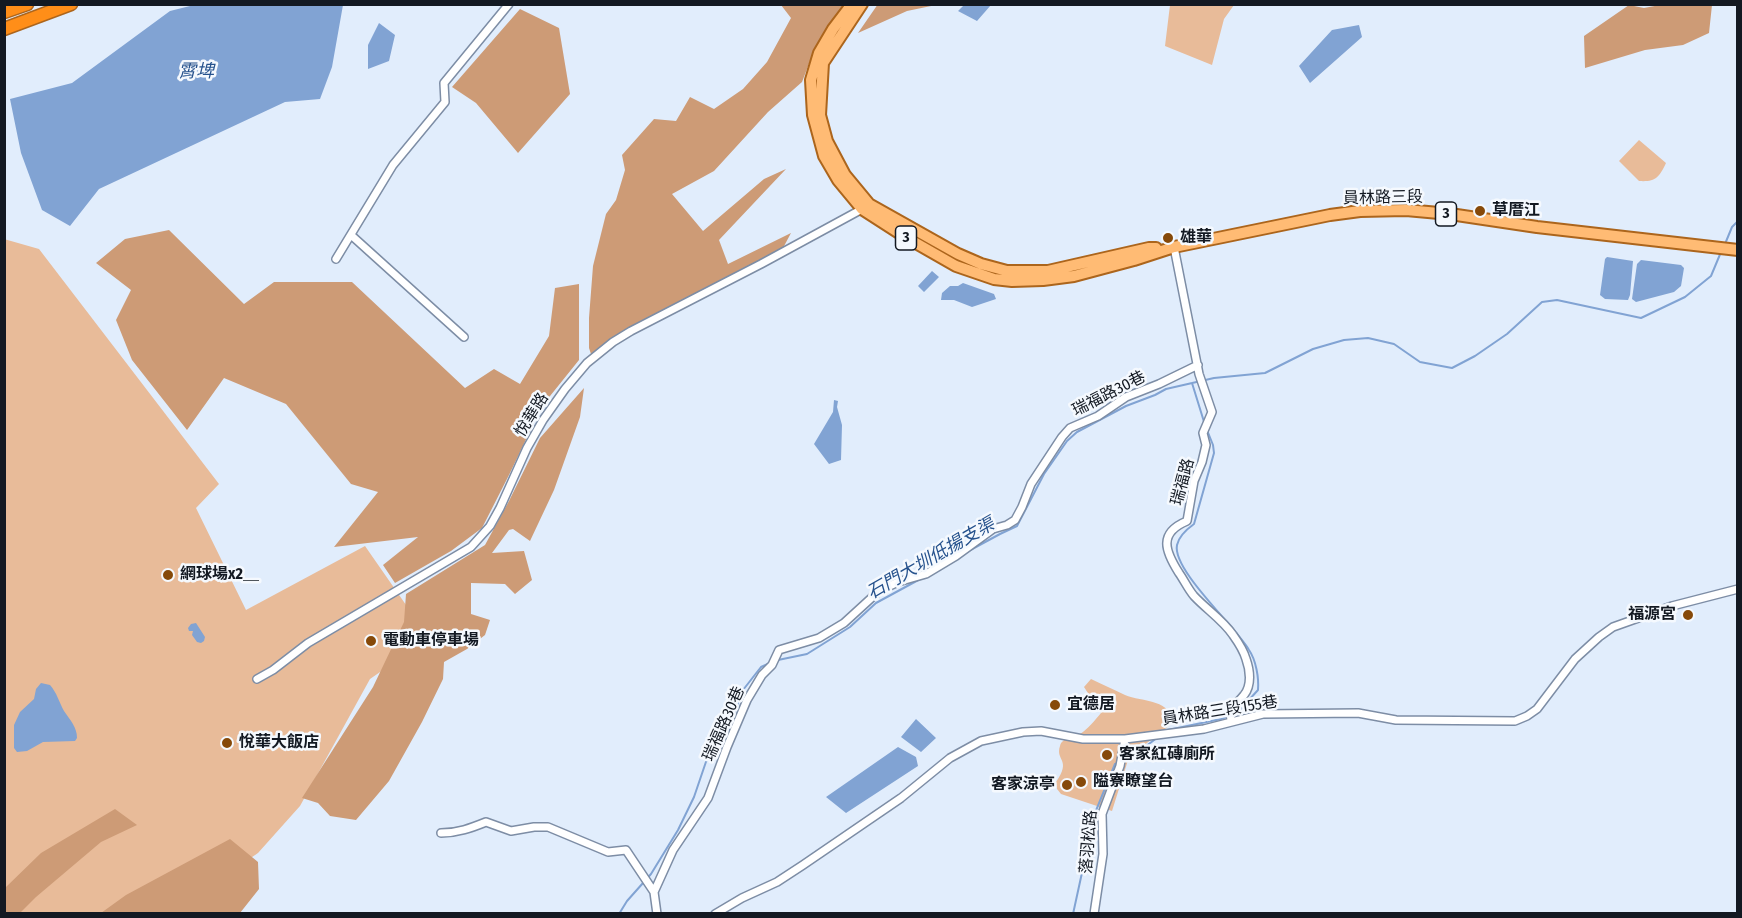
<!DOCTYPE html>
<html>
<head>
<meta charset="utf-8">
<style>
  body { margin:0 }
  #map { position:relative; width:1742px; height:918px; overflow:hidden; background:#e1edfc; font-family:"Fira Sans Condensed",sans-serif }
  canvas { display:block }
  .frame { position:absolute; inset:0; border:6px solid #131922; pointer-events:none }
</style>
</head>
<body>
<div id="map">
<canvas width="1742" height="918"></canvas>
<div class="frame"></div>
</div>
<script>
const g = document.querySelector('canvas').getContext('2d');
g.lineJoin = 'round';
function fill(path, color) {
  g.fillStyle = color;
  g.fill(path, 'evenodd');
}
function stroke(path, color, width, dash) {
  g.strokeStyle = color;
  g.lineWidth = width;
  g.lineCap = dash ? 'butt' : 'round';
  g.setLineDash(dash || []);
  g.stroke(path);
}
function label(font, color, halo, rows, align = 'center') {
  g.font = font + ' "Fira Sans Condensed","Noto Sans TC",sans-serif';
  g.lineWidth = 5;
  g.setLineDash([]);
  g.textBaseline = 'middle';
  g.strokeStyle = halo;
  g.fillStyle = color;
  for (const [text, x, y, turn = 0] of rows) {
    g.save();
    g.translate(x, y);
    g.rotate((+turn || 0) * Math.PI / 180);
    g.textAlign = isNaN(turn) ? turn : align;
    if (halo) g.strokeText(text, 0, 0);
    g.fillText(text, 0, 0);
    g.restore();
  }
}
fill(new Path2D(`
  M1170,5H1234L1224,19L1212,65L1165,46Z
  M1639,140L1666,163C1659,178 1655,182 1639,181L1619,161Z
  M4,239L39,249L219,484L196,508L246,610L365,546L429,638L370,679L300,806L258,853L170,913H5Z
  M1091,679C1102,684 1114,690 1125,695C1141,702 1176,699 1170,725L1129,757L1112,811L1061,794L1057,789L1056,782C1072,759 1055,761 1060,746C1062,737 1074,738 1080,734C1088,729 1095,720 1101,713L1084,687Z`), '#e8bb99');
fill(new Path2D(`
  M878,4H936V5L907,11L858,33Z
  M781,5H851L810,61L802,82L768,112L714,171L672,194L703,231L764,179L786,169L719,240L728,264L791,233L783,248L591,354L589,348V318L593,266L606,214L616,200L625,170L622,155L654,119L676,121L690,97L714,109L743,89L767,62L791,18Z
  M1660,5H1712L1709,33L1683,45L1645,50L1585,68L1584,36L1629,5L1644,8Z
  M520,9L559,28L570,94L518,153L476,103L452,87Z
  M169,230L244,304L274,282H352L465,388L494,369L520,384L549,336L555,288L579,284V360L542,406L509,475L482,528L451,551L395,583L383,565L418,537L334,547L378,492L351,484L286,404L224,378L187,430L132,360L116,320L131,290L96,263L125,239Z
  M584,388L580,417L554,490L530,541L513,529L509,530L492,553L524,551L532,580L515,594L505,584L471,583V614L490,620L485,635L467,649L444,662L443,679L422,722L389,781L356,820L330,816L318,803L302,798L373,687L404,622L406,594L485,545L509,501L540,438Z
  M115,809L137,825L101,842L36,897L20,913H5V888L41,853Z
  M230,839L258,862L259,889L240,913H101L126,895Z`), '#cd9b76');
fill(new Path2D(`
  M198,4L343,5L332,67L320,99L285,102L99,189L70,226L42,210L21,153L10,99L72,83L170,11Z
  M965,4H991V5L977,21L958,11Z
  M379,23L395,35L389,61L368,69V45Z
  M1359,25L1362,37L1310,83L1299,66L1332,30Z
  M1607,257L1633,261L1630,295L1628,300L1605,299L1600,295L1605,259Z
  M1641,260L1681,265L1684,268L1681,286L1674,292L1636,302L1632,299L1637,264Z
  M932,271L939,277L924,292L918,286Z
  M963,283L994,294L996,299L972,307L954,300H941L942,293L950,286H958Z
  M834,400L838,401L837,407L842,425L841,460L829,464L814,444L833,412Z
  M196,623L205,637L204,641L201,643L197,642L192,635L193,631H189L188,628L191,624Z
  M41,683L50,685C57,693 59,702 64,711C70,720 77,727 77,738L75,741L43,742L27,751L17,752L14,748V725L20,712L34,699L36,689Z
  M916,719L936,738L921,752L901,737Z
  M898,747L916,757L918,766L846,813L826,797Z`), '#81a3d3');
stroke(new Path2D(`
  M1725,244L1732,227L1738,221
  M1192,383L1205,425
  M963,554L1000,534L1017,526L1044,474L1067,441L1077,432L1126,406L1155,395L1166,389L1214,378L1265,373L1313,349L1344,340L1368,338L1394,344L1420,362L1452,368L1475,356L1507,334L1542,302L1557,300L1641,318L1685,297L1711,276L1721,252
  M778,660L807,654L850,627L876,603L922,578
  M1165,732L1168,730L1221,719L1237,713L1258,690C1259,678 1256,660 1249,650C1236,627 1172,570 1177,545C1179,536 1187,529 1194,524L1214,453L1213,445L1207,430
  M1123,761L1132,757L1158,737
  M619,914L627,901L651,874L678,830L694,797L710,750L729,726L743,690L761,667L770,663
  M1073,914L1095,813L1115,764L1118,763`), '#81a3d3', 2);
const minor = new Path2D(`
  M351,235L464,337
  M1174,247L1199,374L1212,412L1203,433L1206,445L1202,462L1194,481L1187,521C1158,533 1165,551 1179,573C1184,580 1188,589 1194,596C1206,609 1223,620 1233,635C1238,642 1244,652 1246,659C1250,670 1252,685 1244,695C1236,706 1229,704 1231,721
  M336,259L393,165L445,102L444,83L509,4
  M257,679L273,670L308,643L471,547L490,526L500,508L527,448L543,420L565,389L587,363L613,342L631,331L761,264L864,208
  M441,833C458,833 471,828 486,822L511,831L534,827H548L608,852L626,850L654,892L657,914
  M654,892L673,850L708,798L727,747L747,700L762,675L772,665L779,650L819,638L844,623L879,591L898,582L926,574L956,556L993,529L1007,525L1015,520L1022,507L1031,484L1062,437L1070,428L1098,416L1126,397L1159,384L1198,365
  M715,914L742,898L777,882L803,865L901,798L950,758L981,741L1023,732L1041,731L1083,739H1125L1204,729L1263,714L1358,713L1396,720L1515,721L1527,716L1537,709L1575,659L1599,637L1613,627L1672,606L1738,589
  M1094,914L1103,854L1102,814L1120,766L1125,739`);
const primary = new Path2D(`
  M852,4L833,29L819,53L811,80L813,115L824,156L838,180L862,209L907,238L956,266L994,279L1012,281L1043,280L1074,276L1134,260L1174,247L1330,215L1360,211L1406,210L1450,214L1537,227L1738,250
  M862,4L823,63L820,115L827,141L845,175L869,204L958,254L981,264L1007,271H1048L1149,248H1156`);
const motorway = new Path2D(`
  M4,12L27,4
  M4,29L71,4`);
stroke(minor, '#7d8da5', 10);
stroke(primary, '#ac651c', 14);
stroke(motorway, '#ac651c', 15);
stroke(minor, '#fff', 7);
stroke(primary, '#ffbb74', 10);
stroke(motorway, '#ff8e18', 12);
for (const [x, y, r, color] of [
  [1480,211,6,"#864909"],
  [1168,238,6,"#864909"],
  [168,575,6,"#864909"],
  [1688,615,6,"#864909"],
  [371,641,6,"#864909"],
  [1055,705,6,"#864909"],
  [227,743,6,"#864909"],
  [1107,755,6,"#864909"],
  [1081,782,6,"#864909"],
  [1067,785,6,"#864909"]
]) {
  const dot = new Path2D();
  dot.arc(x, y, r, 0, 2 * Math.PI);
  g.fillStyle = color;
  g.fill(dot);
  stroke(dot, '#f5f9fe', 2);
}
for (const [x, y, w] of [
  [1446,214,21],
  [906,238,21]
]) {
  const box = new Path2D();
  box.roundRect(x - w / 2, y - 12, w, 24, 4.5);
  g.fillStyle = '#f5f9fe';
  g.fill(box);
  stroke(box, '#131922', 1.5);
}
label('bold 15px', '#131922', null, [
  ["3",1446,214],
  ["3",906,238]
]);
label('16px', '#131922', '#f5f9fe', [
  ["員林路三段",1383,198,-1],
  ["瑞福路30巷",1109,394,-27],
  ["悅華路",532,415,-58],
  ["瑞福路",1183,482,-75],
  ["員林路三段155巷",1220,711,-9],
  ["瑞福路30巷",724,724,-66],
  ["落羽松路",1089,842,-85]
]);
label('bold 16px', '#131922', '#f5f9fe', [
  ["草厝江",1492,211],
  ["雄華",1180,238],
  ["網球場x2＿",180,575],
  ["福源宮",1676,615,"right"],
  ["電動車停車場",383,641],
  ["宜德居",1067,705],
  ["悅華大飯店",239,743],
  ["客家紅磚廁所",1119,755],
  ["隘寮瞭望台",1093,782],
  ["客家涼亭",1055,785,"right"]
], 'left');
label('italic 18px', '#26528d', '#f5f9fe', [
  ["霄埤",196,72],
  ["石門大圳低揚支渠",931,559,-30]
]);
</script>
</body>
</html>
